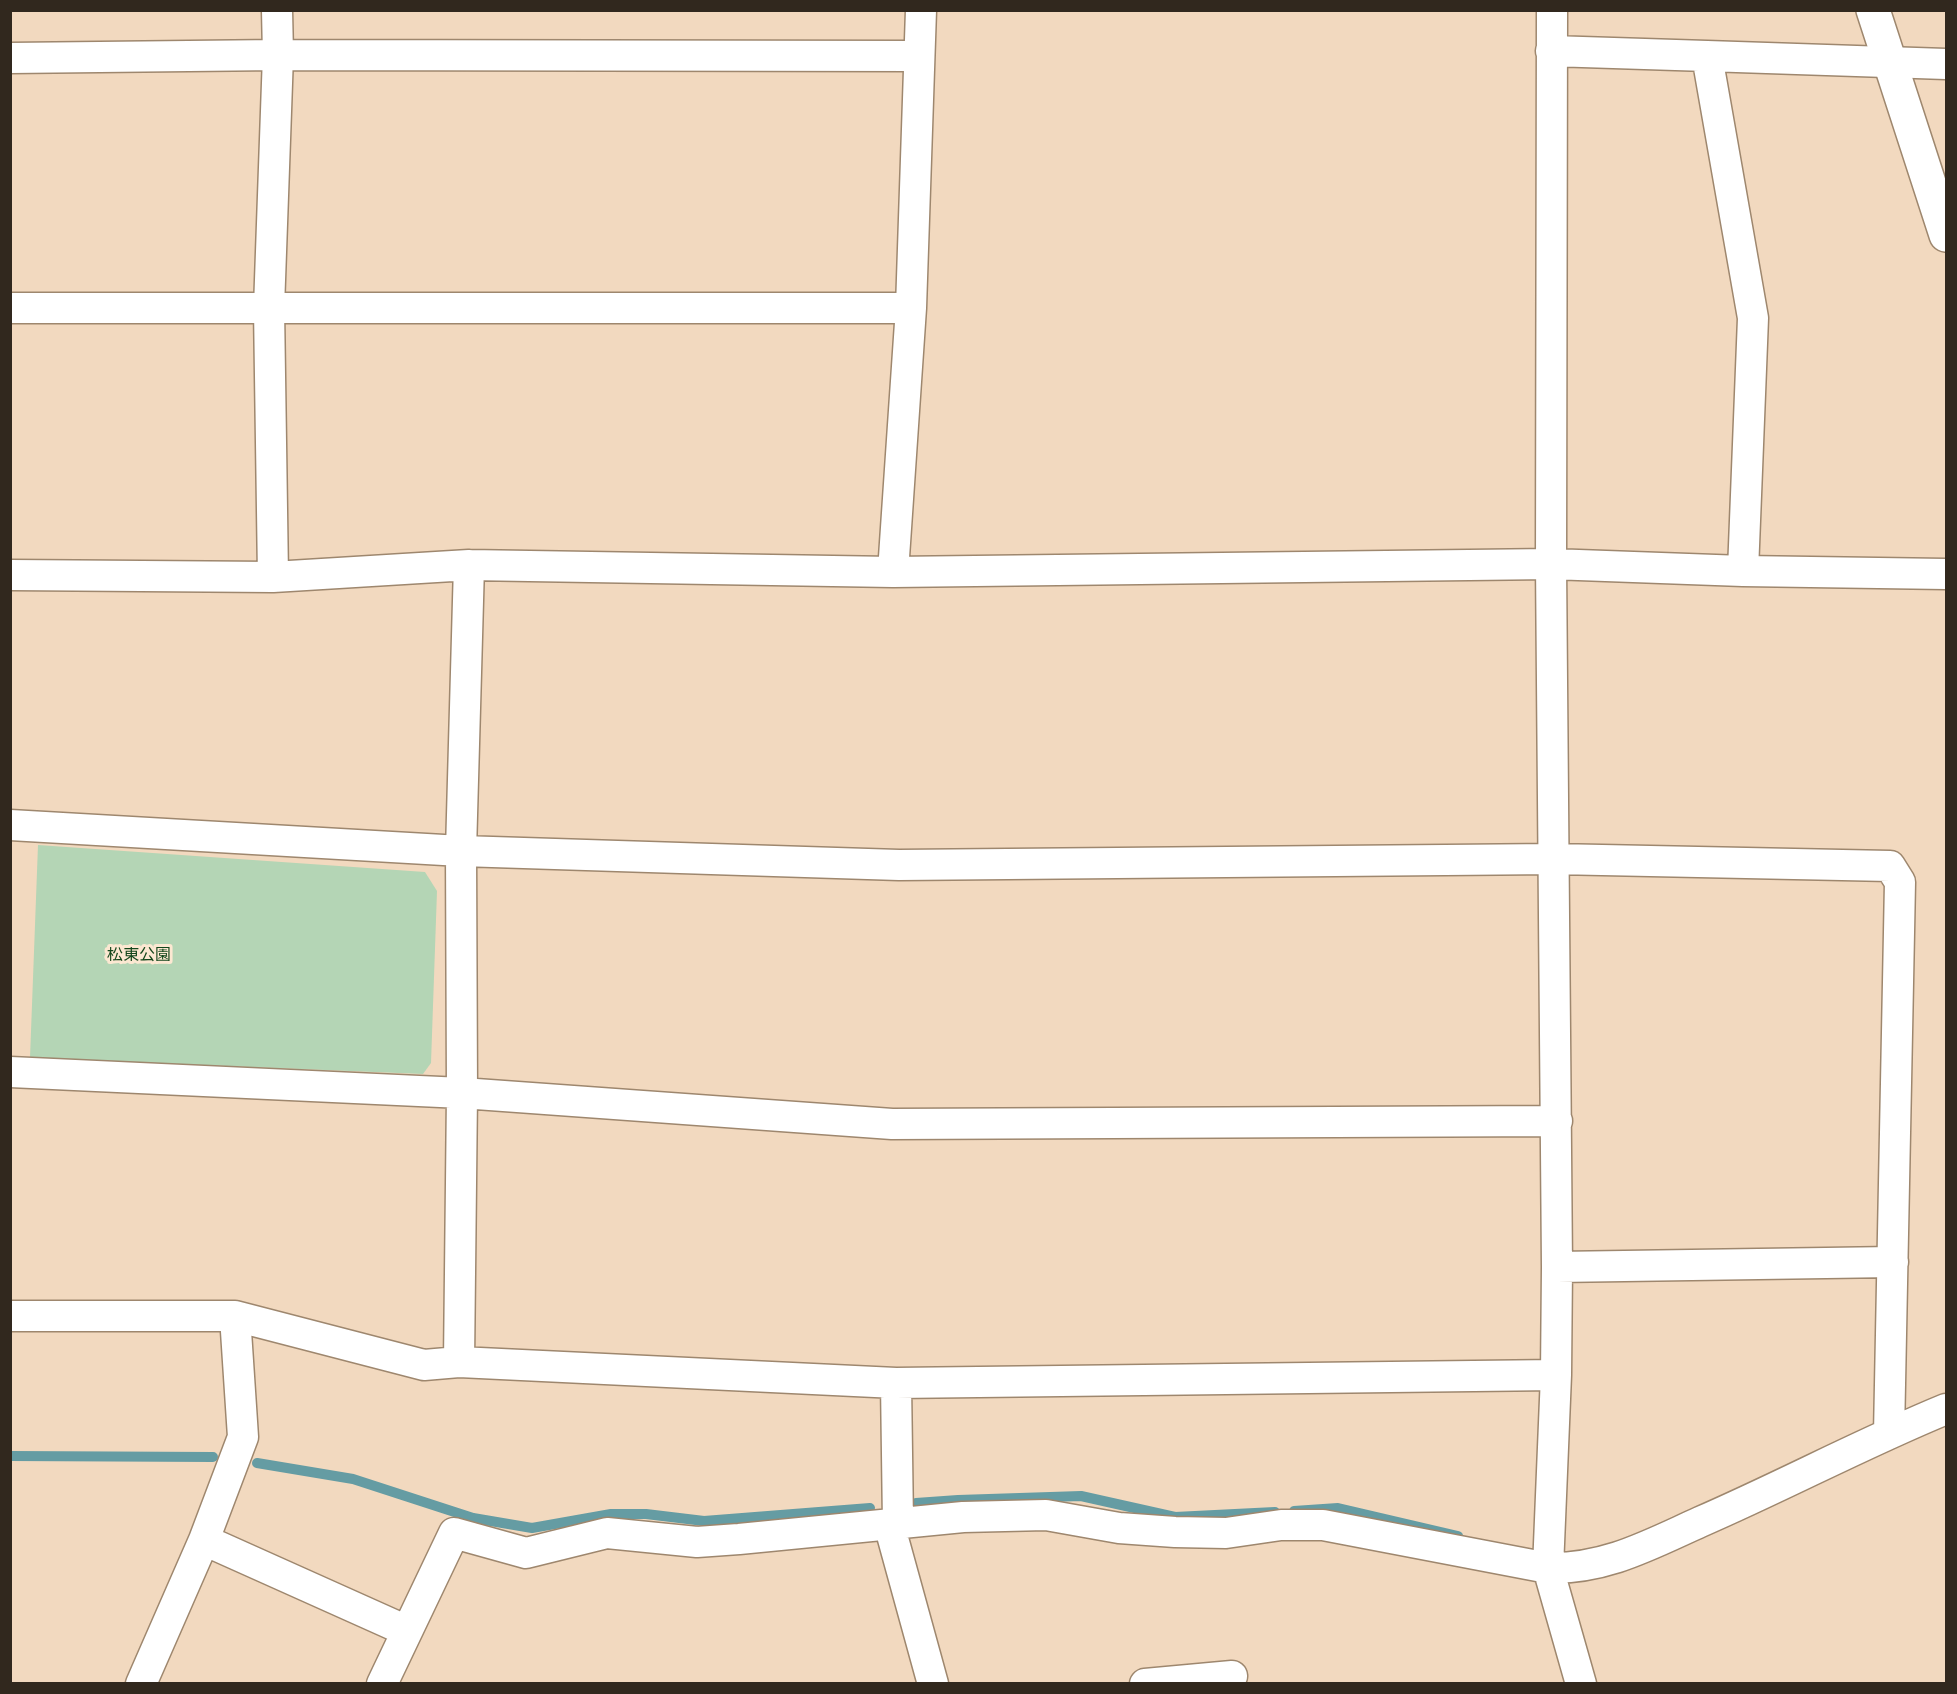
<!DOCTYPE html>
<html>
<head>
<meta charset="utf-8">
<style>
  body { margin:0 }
  #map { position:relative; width:1957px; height:1694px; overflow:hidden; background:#f2d9bf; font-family:Overpass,sans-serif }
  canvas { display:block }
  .frame { position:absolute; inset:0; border:12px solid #31281e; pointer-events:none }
</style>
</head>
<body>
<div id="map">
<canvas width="1957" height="1694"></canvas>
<div class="frame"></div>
</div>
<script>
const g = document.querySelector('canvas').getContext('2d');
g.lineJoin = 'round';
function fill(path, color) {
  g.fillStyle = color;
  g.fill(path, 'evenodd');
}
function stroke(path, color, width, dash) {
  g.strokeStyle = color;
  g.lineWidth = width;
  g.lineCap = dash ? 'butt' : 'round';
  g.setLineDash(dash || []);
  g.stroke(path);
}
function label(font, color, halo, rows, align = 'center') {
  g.font = font + ' Overpass,"Noto Sans JP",sans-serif';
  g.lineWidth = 6;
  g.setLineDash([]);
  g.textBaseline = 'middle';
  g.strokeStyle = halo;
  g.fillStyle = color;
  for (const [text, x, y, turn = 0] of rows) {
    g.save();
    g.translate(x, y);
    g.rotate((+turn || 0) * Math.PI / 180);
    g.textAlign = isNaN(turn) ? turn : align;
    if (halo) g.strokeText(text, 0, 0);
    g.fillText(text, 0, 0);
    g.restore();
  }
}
fill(new Path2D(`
  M38,845L425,872L437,891L431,1063L423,1074L30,1058Z`), '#b4d5b5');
stroke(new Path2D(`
  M10,1456L213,1457
  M257,1463L353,1479L473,1518L532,1528L611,1514H646L704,1521L870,1508
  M916,1503L958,1500L1081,1496L1175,1517L1275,1512
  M1294,1511L1338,1508L1458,1536`), '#659ca3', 10);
const minor = new Path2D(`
  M1552,10L1551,564L1557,1267L1556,1375L1548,1568L1581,1684
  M1551,51L1707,56L1753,318L1743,571
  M1707,56L1946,64
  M10,58L278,55L919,56
  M10,308H911
  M893,572L911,308L921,10
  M10,575L273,577L469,565L893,572L1551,564L1743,571L1946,574
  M273,577L269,308L278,55L277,10
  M10,825L461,851L899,865L1554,859L1890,866L1900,882L1889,1434
  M10,1072L462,1093L892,1124L1557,1121
  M1557,1267L1893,1262
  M10,1316H235L424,1365L459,1362L896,1383L1556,1375
  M459,1362L462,1093L461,851L469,565
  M896,1383L898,1524
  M889,1524L933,1684
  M204,1540L407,1631
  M141,1684L204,1540L243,1437L235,1316
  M382,1684L454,1533L526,1553L607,1533L697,1542L739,1539L963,1517L1046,1515L1119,1528L1175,1532L1226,1533L1281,1525H1323L1548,1568C1606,1569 1649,1545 1700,1522C1783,1486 1863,1443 1946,1409
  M1145,1684L1232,1676`);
const tertiary = new Path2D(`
  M1873,10L1946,235`);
stroke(minor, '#9e876e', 33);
stroke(tertiary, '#9e876e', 36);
stroke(minor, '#fff', 30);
stroke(tertiary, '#fff', 33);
label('16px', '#13461b', '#fce8d2', [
  ["松東公園",139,957]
]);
</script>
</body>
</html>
